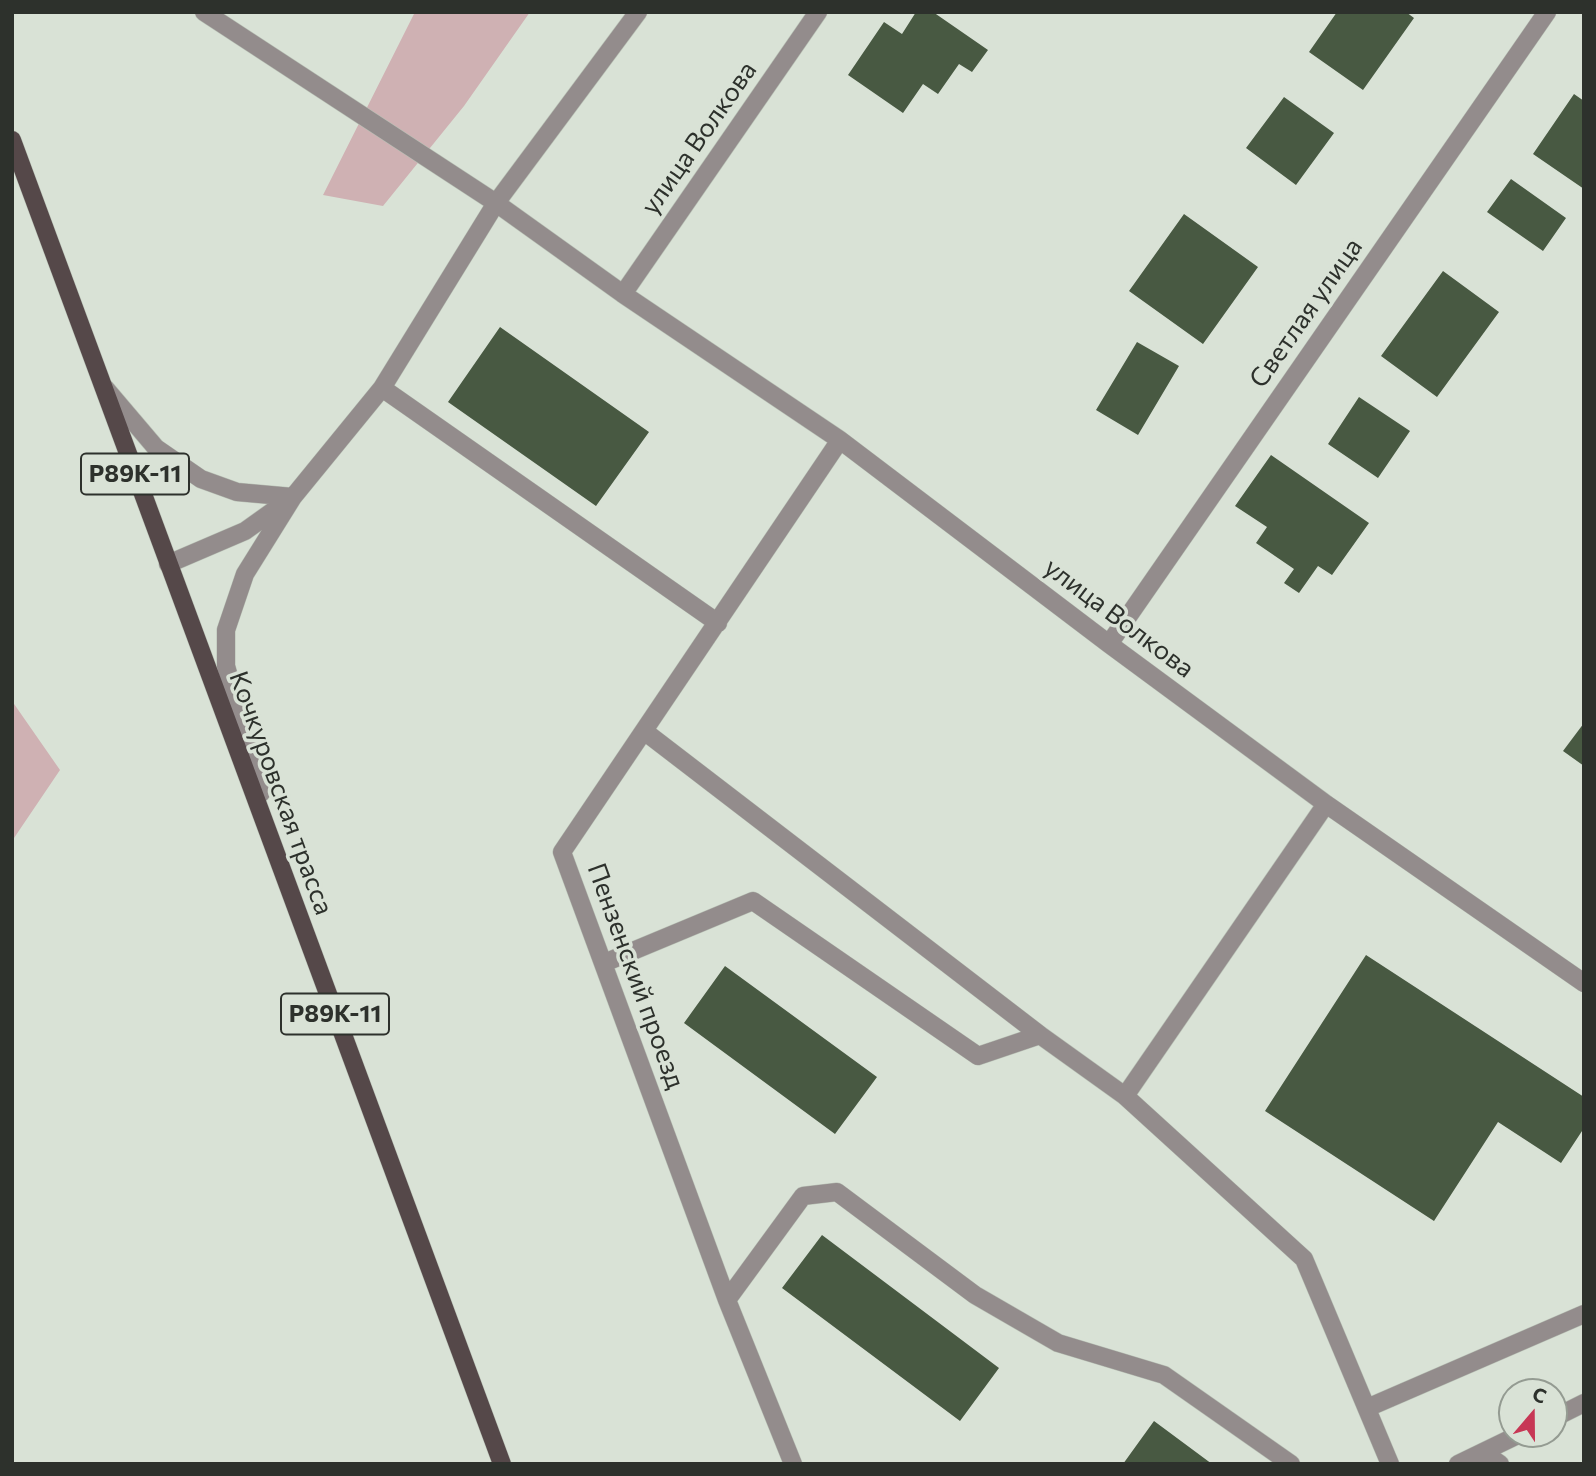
<!DOCTYPE html>
<html>
<head>
<meta charset="utf-8">
<style>
  body { margin:0 }
  #map { position:relative; width:1596px; height:1476px; overflow:hidden; background:#d9e2d6; font-family:Commissioner,sans-serif }
  canvas { display:block }
  .frame { position:absolute; inset:0; border:14px solid #2d312c; pointer-events:none }
  .north { position:absolute; left:1498px; top:1378px; width:70px; height:70px; box-sizing:border-box; background:#d9e2d6; border:2px solid #949b92; border-radius:50%; rotate:20deg; font-size:19px; font-weight:700; line-height:28px; text-align:center; color:#2d312c }
  .north::after { content:''; display:block; margin:auto; width:24px; height:32px; background:#c73755; clip-path:polygon(50% 0,100% 100%,50% 72%,0 100%) }
</style>
</head>
<body>
<div id="map">
<canvas width="1596" height="1476"></canvas>
<div class="frame"></div>
<div class="north">С</div>
</div>
<script>
const g = document.querySelector('canvas').getContext('2d');
g.lineJoin = 'round';
function fill(path, color) {
  g.fillStyle = color;
  g.fill(path, 'evenodd');
}
function stroke(path, color, width, dash) {
  g.strokeStyle = color;
  g.lineWidth = width;
  g.lineCap = dash ? 'butt' : 'round';
  g.setLineDash(dash || []);
  g.stroke(path);
}
function label(font, color, halo, rows, align = 'center') {
  g.font = font + ' Commissioner,sans-serif';
  g.lineWidth = 7;
  g.setLineDash([]);
  g.textBaseline = 'middle';
  g.strokeStyle = halo;
  g.fillStyle = color;
  for (const [text, x, y, turn = 0] of rows) {
    g.save();
    g.translate(x, y);
    g.rotate((+turn || 0) * Math.PI / 180);
    g.textAlign = isNaN(turn) ? turn : align;
    if (halo) g.strokeText(text, 0, 0);
    g.fillText(text, 0, 0);
    g.restore();
  }
}
fill(new Path2D(`
  M415,12H530L464,106L383,206L323,195Z
  M12,701L60,770L12,841Z`), '#cfb1b3');
fill(new Path2D(`
  M916,12H933L988,50L972,72L959,64L938,94L923,84L903,113L848,75L884,22L902,34Z
  M1337,12H1406L1414,18L1363,90L1309,52Z
  M1574,94L1584,101V189L1533,154Z
  M1284,97L1334,133L1296,185L1246,148Z
  M1511,179L1566,218L1543,251L1487,212Z
  M1184,214L1258,267L1203,344L1129,291Z
  M1443,271L1499,312L1437,397L1381,356Z
  M500,327L649,432L596,506L448,402Z
  M1137,342L1179,366L1138,435L1096,410Z
  M1359,397L1410,431L1378,478L1328,444Z
  M1271,455L1369,523L1332,575L1318,566L1299,593L1284,583L1294,569L1256,543L1267,527L1235,506Z
  M1584,723V766L1563,751Z
  M1366,955L1584,1097V1128L1561,1163L1498,1122L1434,1221L1265,1111Z
  M725,966L877,1077L835,1134L684,1023Z
  M822,1235L999,1368L960,1421L782,1288Z
  M1154,1421L1212,1464H1123Z`), '#485942');
const minor = new Path2D(`
  M204,12L496,203L623,294L840,440L1109,644L1326,804L1584,983
  M623,294L818,12
  M105,388L156,448L201,479L237,492L293,497
  M382,388L718,623
  M168,564L245,531L287,501
  M1109,644L1547,12
  M644,731L1040,1035L1125,1096L1304,1259L1390,1464
  M261,793L226,666V630L245,574L293,497L382,388L496,203L638,12
  M604,963L753,901L978,1056L1040,1035
  M1125,1096L1326,804
  M727,1300L803,1196L837,1192L975,1295L1058,1343L1164,1375L1291,1464
  M1367,1408L1584,1314
  M1554,1418L1584,1403
  M1483,1452L1500,1464
  M793,1464L727,1300L562,852L840,440
  M1458,1464L1520,1434`);
const major = new Path2D(`
  M12,140L502,1464`);
stroke(minor, '#b7bfb4', 19);
stroke(major, '#b7bfb4', 19);
stroke(minor, '#938c8c', 18);
stroke(major, '#554849', 18);
for (const [x, y, w] of [
  [135,474,108],
  [335,1014,108]
]) {
  const box = new Path2D();
  box.roundRect(x - w / 2, y - 20.5, w, 41, 5);
  g.fillStyle = '#d9e2d6';
  g.fill(box);
  stroke(box, '#2d312c', 2);
}
label('bold 24px', '#2d312c', null, [
  ["Р89К-11",135,474],
  ["Р89К-11",335,1014]
]);
label('26px', '#2d312c', '#d9e2d6', [
  ["улица Волкова",699,138,-55],
  ["Светлая улица",1306,313,-55],
  ["улица Волкова",1119,618,37],
  ["Кочкуровская трасса",281,793,70],
  ["Пензенский проезд",636,976,70]
]);
</script>
</body>
</html>
